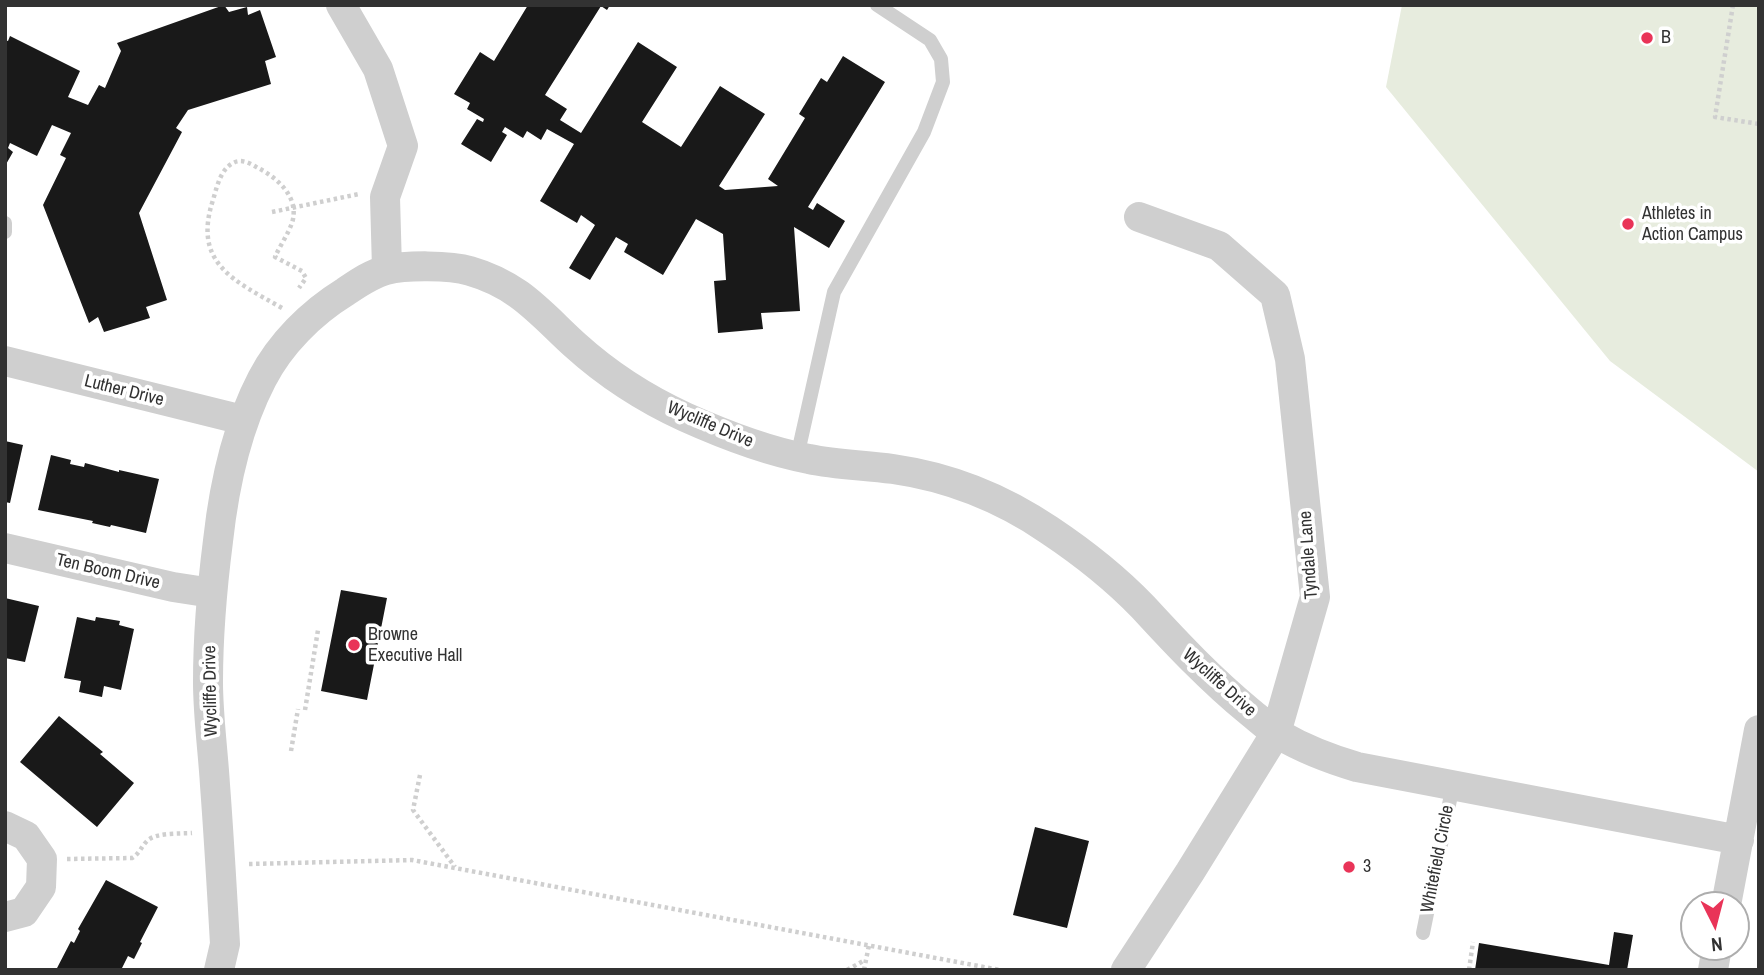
<!DOCTYPE html>
<html>
<head>
<meta charset="utf-8">
<style>
  body { margin:0 }
  #map { position:relative; width:1764px; height:975px; overflow:hidden; background:#fff; font-family:"Archivo Narrow",sans-serif }
  canvas { display:block }
  .frame { position:absolute; inset:0; border:7px solid #323232; pointer-events:none }
  .north { position:absolute; left:1680px; top:891px; width:70px; height:70px; box-sizing:border-box; background:#fff; border:2px solid #adadad; border-radius:50%; rotate:174deg; font-size:19px; font-weight:700; line-height:28px; text-align:center; color:#323232 }
  .north::after { content:''; display:block; margin:auto; width:24px; height:32px; background:#e93458; clip-path:polygon(50% 0,100% 100%,50% 72%,0 100%) }
</style>
</head>
<body>
<div id="map">
<canvas width="1764" height="975"></canvas>
<div class="frame"></div>
<div class="north">N</div>
</div>
<script>
const g = document.querySelector('canvas').getContext('2d');
g.lineJoin = 'round';
function fill(path, color) {
  g.fillStyle = color;
  g.fill(path, 'evenodd');
}
function stroke(path, color, width, dash) {
  g.strokeStyle = color;
  g.lineWidth = width;
  g.lineCap = dash ? 'butt' : 'round';
  g.setLineDash(dash || []);
  g.stroke(path);
}
function label(font, color, halo, rows, align = 'center') {
  g.font = font + ' "Archivo Narrow",sans-serif';
  g.lineWidth = 7;
  g.setLineDash([]);
  g.textBaseline = 'middle';
  g.strokeStyle = halo;
  g.fillStyle = color;
  for (const [text, x, y, turn = 0] of rows) {
    g.save();
    g.translate(x, y);
    g.rotate((+turn || 0) * Math.PI / 180);
    g.textAlign = isNaN(turn) ? turn : align;
    if (halo) g.strokeText(text, 0, 0);
    g.fillText(text, 0, 0);
    g.restore();
  }
}
fill(new Path2D(`
  M1402,5H1759V472L1610,361L1386,87Z`), '#e7ecde');
fill(new Path2D(`
  M224,5L229,12L247,7L248,15L260,10L276,57L265,61L271,84L188,110L176,128L182,132L139,213L167,300L146,307L150,318L104,332L98,317L89,323L43,205L66,158L60,155L71,133L52,125L37,156L10,143L8,148L13,152L5,166V40L8,41L10,36L80,71L68,97L88,105L99,85L105,88L121,51L117,43Z
  M528,5H610L607,10L601,6L545,95L567,109L560,120L581,133L638,42L677,67L642,122L681,147L720,86L765,114L719,186L725,190L778,186L768,179L805,118L799,114L821,78L827,82L843,56L885,82L808,207L813,210L817,203L845,221L829,248L794,227L800,311L761,313L763,329L718,333L714,281L726,280L723,234L696,219L663,275L624,252L628,244L616,237L590,280L569,268L595,225L581,215L577,223L540,201L574,144L547,129L541,140L527,131L523,138L505,127L502,132L507,135L491,162L461,144L477,119L483,122L484,119L467,109L470,103L454,94L480,52L494,61Z
  M5,441L23,445L10,503L5,502Z
  M51,455L71,460L70,464L84,467L85,463L119,472V470L159,479L146,533L111,525L110,527L92,523L93,521L38,510Z
  M341,590L387,598L367,700L321,691Z
  M5,598L39,606L25,662L5,658Z
  M77,617L95,621L96,617L120,621L119,625L134,629L121,690L104,686L102,697L79,692L81,681L64,678Z
  M59,716L103,752L100,754L134,783L97,827L20,762Z
  M1035,827L1089,841L1067,928L1013,915Z
  M106,880L158,907L140,942L142,943L134,959L128,956L121,970H56L71,941L74,943L80,931L78,929Z
  M1614,932L1633,935L1627,970H1475L1479,943L1609,965Z`), '#191919');
stroke(new Path2D(`
  M1733,5L1715,117L1759,124
  M272,212L359,194
  M282,308C235,281 192,264 213,200C217,187 220,170 233,163C242,158 251,164 258,168C278,178 300,198 292,223C288,234 280,246 275,257L302,271L306,278L299,288
  M305,710L318,630
  M291,751L298,709
  M420,775L413,810L455,867
  M67,859L132,858C140,853 141,847 147,841C156,832 180,834 192,833
  M249,864L412,860L1000,970
  M847,970L865,960
  M864,970L869,945
  M1469,970L1473,942`), '#cfcfcf', 4.5, [3.5, 3.5]);
stroke(new Path2D(`
  M5,223V232
  M797,457L834,292L924,132L943,82L941,59L930,40L877,5
  M1423,933L1453,785`), '#cfcfcf', 14);
stroke(new Path2D(`
  M341,5L378,69L403,146L385,197L387,269
  M5,361L243,420
  M5,548L173,587L212,593
  M5,826L26,836L42,859L41,887L24,912L5,917
  M1726,905L1759,730
  M219,970L225,944C222,891 219,838 215,785C213,751 208,716 208,682C208,635 212,588 218,541C224,486 236,429 262,379C280,344 311,313 345,292C357,284 371,274 386,270C405,265 450,265 470,271C519,285 540,313 575,345C607,374 646,399 685,417C725,435 766,451 809,459C837,465 865,465 893,469C949,477 1002,498 1049,530C1082,552 1115,578 1143,607C1177,644 1211,680 1250,712C1260,720 1269,729 1280,735C1304,749 1330,759 1357,767L1739,840
  M1126,970L1190,872L1276,733L1315,597L1290,359L1275,295L1219,246L1139,217
  M1713,970L1717,947`), '#cfcfcf', 30);
for (const [x, y, r, color] of [
  [1647,38,7,"#e93458"],
  [1628,224,7,"#e93458"],
  [354,645,7,"#e93458"],
  [1349,867,7,"#e93458"]
]) {
  const dot = new Path2D();
  dot.arc(x, y, r, 0, 2 * Math.PI);
  g.fillStyle = color;
  g.fill(dot);
  stroke(dot, '#fff', 2.5);
}
label('18px', '#323232', '#fff', [
  ["B",1661,38],
  ["Athletes in",1642,214],
  ["Action Campus",1642,235],
  ["Browne",368,635],
  ["Executive Hall",368,656],
  ["3",1363,867]
], 'left');
label('18px', '#323232', '#fff', [
  ["Luther Drive",124,391,14],
  ["Wycliffe Drive",710,425,23],
  ["Tyndale Lane",1309,555,-94],
  ["Ten Boom Drive",108,572,13],
  ["Wycliffe Drive",1219,683,42],
  ["Wycliffe Drive",211,691,-91],
  ["Whitefield Circle",1438,859,-79]
]);
</script>
</body>
</html>
